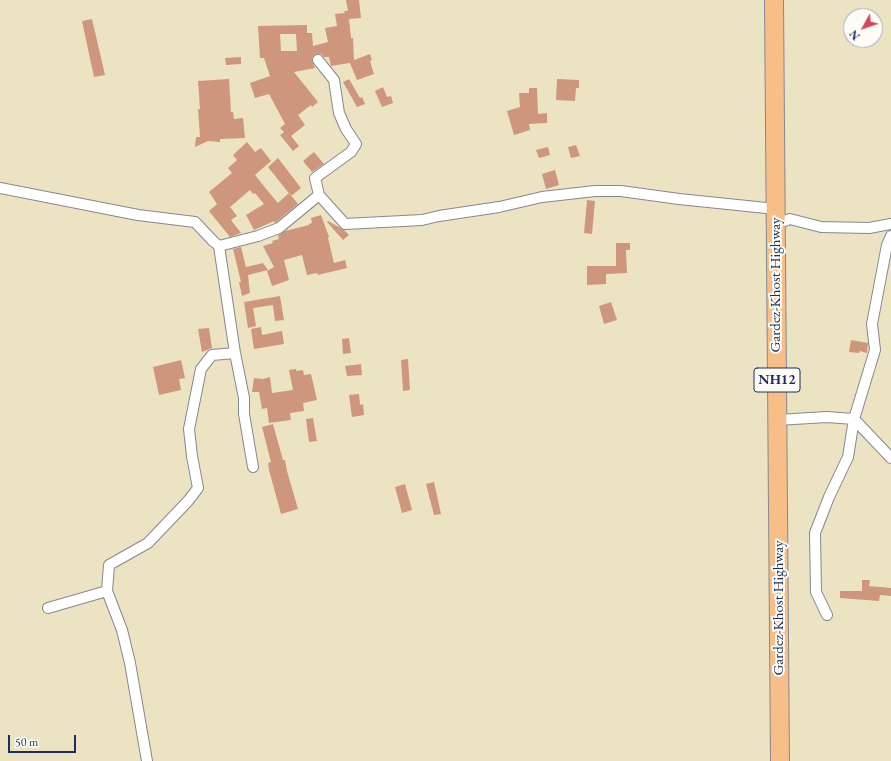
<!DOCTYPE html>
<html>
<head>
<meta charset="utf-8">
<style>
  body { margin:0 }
  #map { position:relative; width:891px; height:761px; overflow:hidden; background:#ece3c3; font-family:"EB Garamond",serif }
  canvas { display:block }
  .north { position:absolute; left:843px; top:8px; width:40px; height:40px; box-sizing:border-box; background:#fdfcf7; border:1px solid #a3aaba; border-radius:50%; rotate:230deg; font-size:11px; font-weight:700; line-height:16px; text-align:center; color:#1b2f5e }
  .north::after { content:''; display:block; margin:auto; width:14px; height:18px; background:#d1495b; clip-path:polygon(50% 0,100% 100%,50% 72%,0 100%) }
  .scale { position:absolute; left:8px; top:735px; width:68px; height:18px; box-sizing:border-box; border:2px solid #1b2f5e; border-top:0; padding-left:5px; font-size:12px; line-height:14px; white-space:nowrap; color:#1b2f5e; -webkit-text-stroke:3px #fdfcf7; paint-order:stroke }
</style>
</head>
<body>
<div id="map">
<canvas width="891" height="761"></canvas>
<div class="north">N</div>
<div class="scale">50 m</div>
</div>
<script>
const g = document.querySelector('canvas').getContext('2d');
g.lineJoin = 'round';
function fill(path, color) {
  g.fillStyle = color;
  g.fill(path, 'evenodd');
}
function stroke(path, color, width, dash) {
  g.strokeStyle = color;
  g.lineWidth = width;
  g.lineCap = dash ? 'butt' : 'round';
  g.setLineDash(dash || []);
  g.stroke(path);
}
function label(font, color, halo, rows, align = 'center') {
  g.font = font + ' "EB Garamond",serif';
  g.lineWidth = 4;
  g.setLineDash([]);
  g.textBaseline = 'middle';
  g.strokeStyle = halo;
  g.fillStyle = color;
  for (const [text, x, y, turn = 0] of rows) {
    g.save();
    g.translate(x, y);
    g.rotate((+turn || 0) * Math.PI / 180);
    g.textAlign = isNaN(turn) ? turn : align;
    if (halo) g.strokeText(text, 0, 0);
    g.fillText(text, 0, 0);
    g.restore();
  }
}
fill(new Path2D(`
  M346,0H359L361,18L349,19L351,38H353L354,60L370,54L372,60L370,61L374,74L357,80L350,63L331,66L329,57H324L321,54H317L314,55L312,58V61L315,68L294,72L318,102L312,107L311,105L298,115L305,125L291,136L299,146L293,151L280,135L284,132L280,128L285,124L269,94L255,98L250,83L270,76L264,58H260L258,26L307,25V33H312L313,46L328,42L325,28L337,26L335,14L345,13L344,11H348ZM280,34H296L297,51H281Z
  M92,19L105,75L94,77L82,21Z
  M241,57V64L226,65L225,58Z
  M229,79L231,112H233L234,119L243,118L245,138L220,139V142L208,141L195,147L196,137H200L198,109H200L198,81Z
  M349,79L360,98L362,97L365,104L357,107L343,82Z
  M557,79L579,80V88H576L575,101L556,100Z
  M383,87L387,97L391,96L393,103L382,107L375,91Z
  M529,88H537L538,114L547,113V123L529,124L530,130L514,135L507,111L520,107L519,93H529Z
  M247,142L255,152L261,148L271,161L255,175L267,190L278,203L289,193L298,204L276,222L274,223V221L254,230L246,215L264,204L255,193L253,194L250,190L230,207L237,216L231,220L241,233L230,237L209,211L217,204L209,192L232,173L228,168L237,160L233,155Z
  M576,145L580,156L571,158L568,147Z
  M548,147L550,155L539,158L536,150Z
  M314,152L324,164L312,172L303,161Z
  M278,158L301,188L291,196L268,167Z
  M555,170L559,185L546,189L542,174Z
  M587,200L595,201L592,234L584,233Z
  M321,215L329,237L328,238L334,263L345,260L347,268L318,275L317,273L307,275L302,255L284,260L289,280L272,286L267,271L274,267L263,246L273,243L272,241L279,239L278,235L285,231L309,225V224L312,223L311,218Z
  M328,221L344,230L349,235L343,240L327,222Z
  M616,243H630V250H626L627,273L606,274V284L587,285V266H616Z
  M241,247L246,267L263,263L268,270L248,275L250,293L242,296L239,282H241L233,249Z
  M280,296L284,320L275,321L273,305L253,308L256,326L248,328L244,302Z
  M611,302L617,320L604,324L599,306Z
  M261,327L262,335L282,331L284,344L254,349L251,329Z
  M209,328L212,348L202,352L198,329Z
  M349,338L351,353L343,354L342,339Z
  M851,340L868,343L867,353L860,351L859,353L849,352Z
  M408,359L410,390L403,391L401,360Z
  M181,360L185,378L179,379L181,390L159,395L153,367Z
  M361,364L362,375L347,376L345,366Z
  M296,369V371L303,370L304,375L311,374L317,400L303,403L304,411L290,413L291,420L269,423L267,408L262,409L259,392H252L254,378L263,379L270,377L272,393L293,390L289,370Z
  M359,394L360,405L363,404L364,415L352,417L349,395Z
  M313,418L317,441L309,442L306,419Z
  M273,424L283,460H285L287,471L298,509L281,514L269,470L268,463L271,462L262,427Z
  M434,482L441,514L434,515L426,484Z
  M405,484L412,510L402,513L395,487Z
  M862,580H870L869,586L891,588V596L880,595L879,601L840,598V591H862Z`), '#ce977d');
const street = new Path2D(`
  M318,60L334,80L339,113L346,129L356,144L351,152L315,178L319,195L345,224L422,220L439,216L499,207L542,197L595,191H621L679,199L776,209
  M0,188L138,215L195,222L213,241L219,246L235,353L244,398V414L253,467
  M776,224L790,219L821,227L869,228L891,224
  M219,246L258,236L279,228L319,195
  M777,420L827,417L854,419L891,458
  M48,608L107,591
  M827,615L816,592L815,533L829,497L848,457L854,419L875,350L872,324L887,245L891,236
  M147,761L130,663L122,630L107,591L109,565L148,543L188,501L198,488L192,456L189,429L201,369L212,355L235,353`);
const highway = new Path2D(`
  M774,0L780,761`);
stroke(street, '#848990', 12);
stroke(highway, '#848990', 20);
stroke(street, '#fff', 10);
stroke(highway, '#f7be87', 18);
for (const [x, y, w] of [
  [777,380,46]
]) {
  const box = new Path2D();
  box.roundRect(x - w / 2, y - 12, w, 24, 3);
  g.fillStyle = '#fdfcf7';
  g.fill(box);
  stroke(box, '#1b2f5e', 1);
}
label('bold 14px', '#1b2f5e', null, [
  ["NH12",777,380]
]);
label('15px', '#1b2f5e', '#fdfcf7', [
  ["Gardez-Khost Highway",776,285,-90],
  ["Gardez-Khost Highway",779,608,-90]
]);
</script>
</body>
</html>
